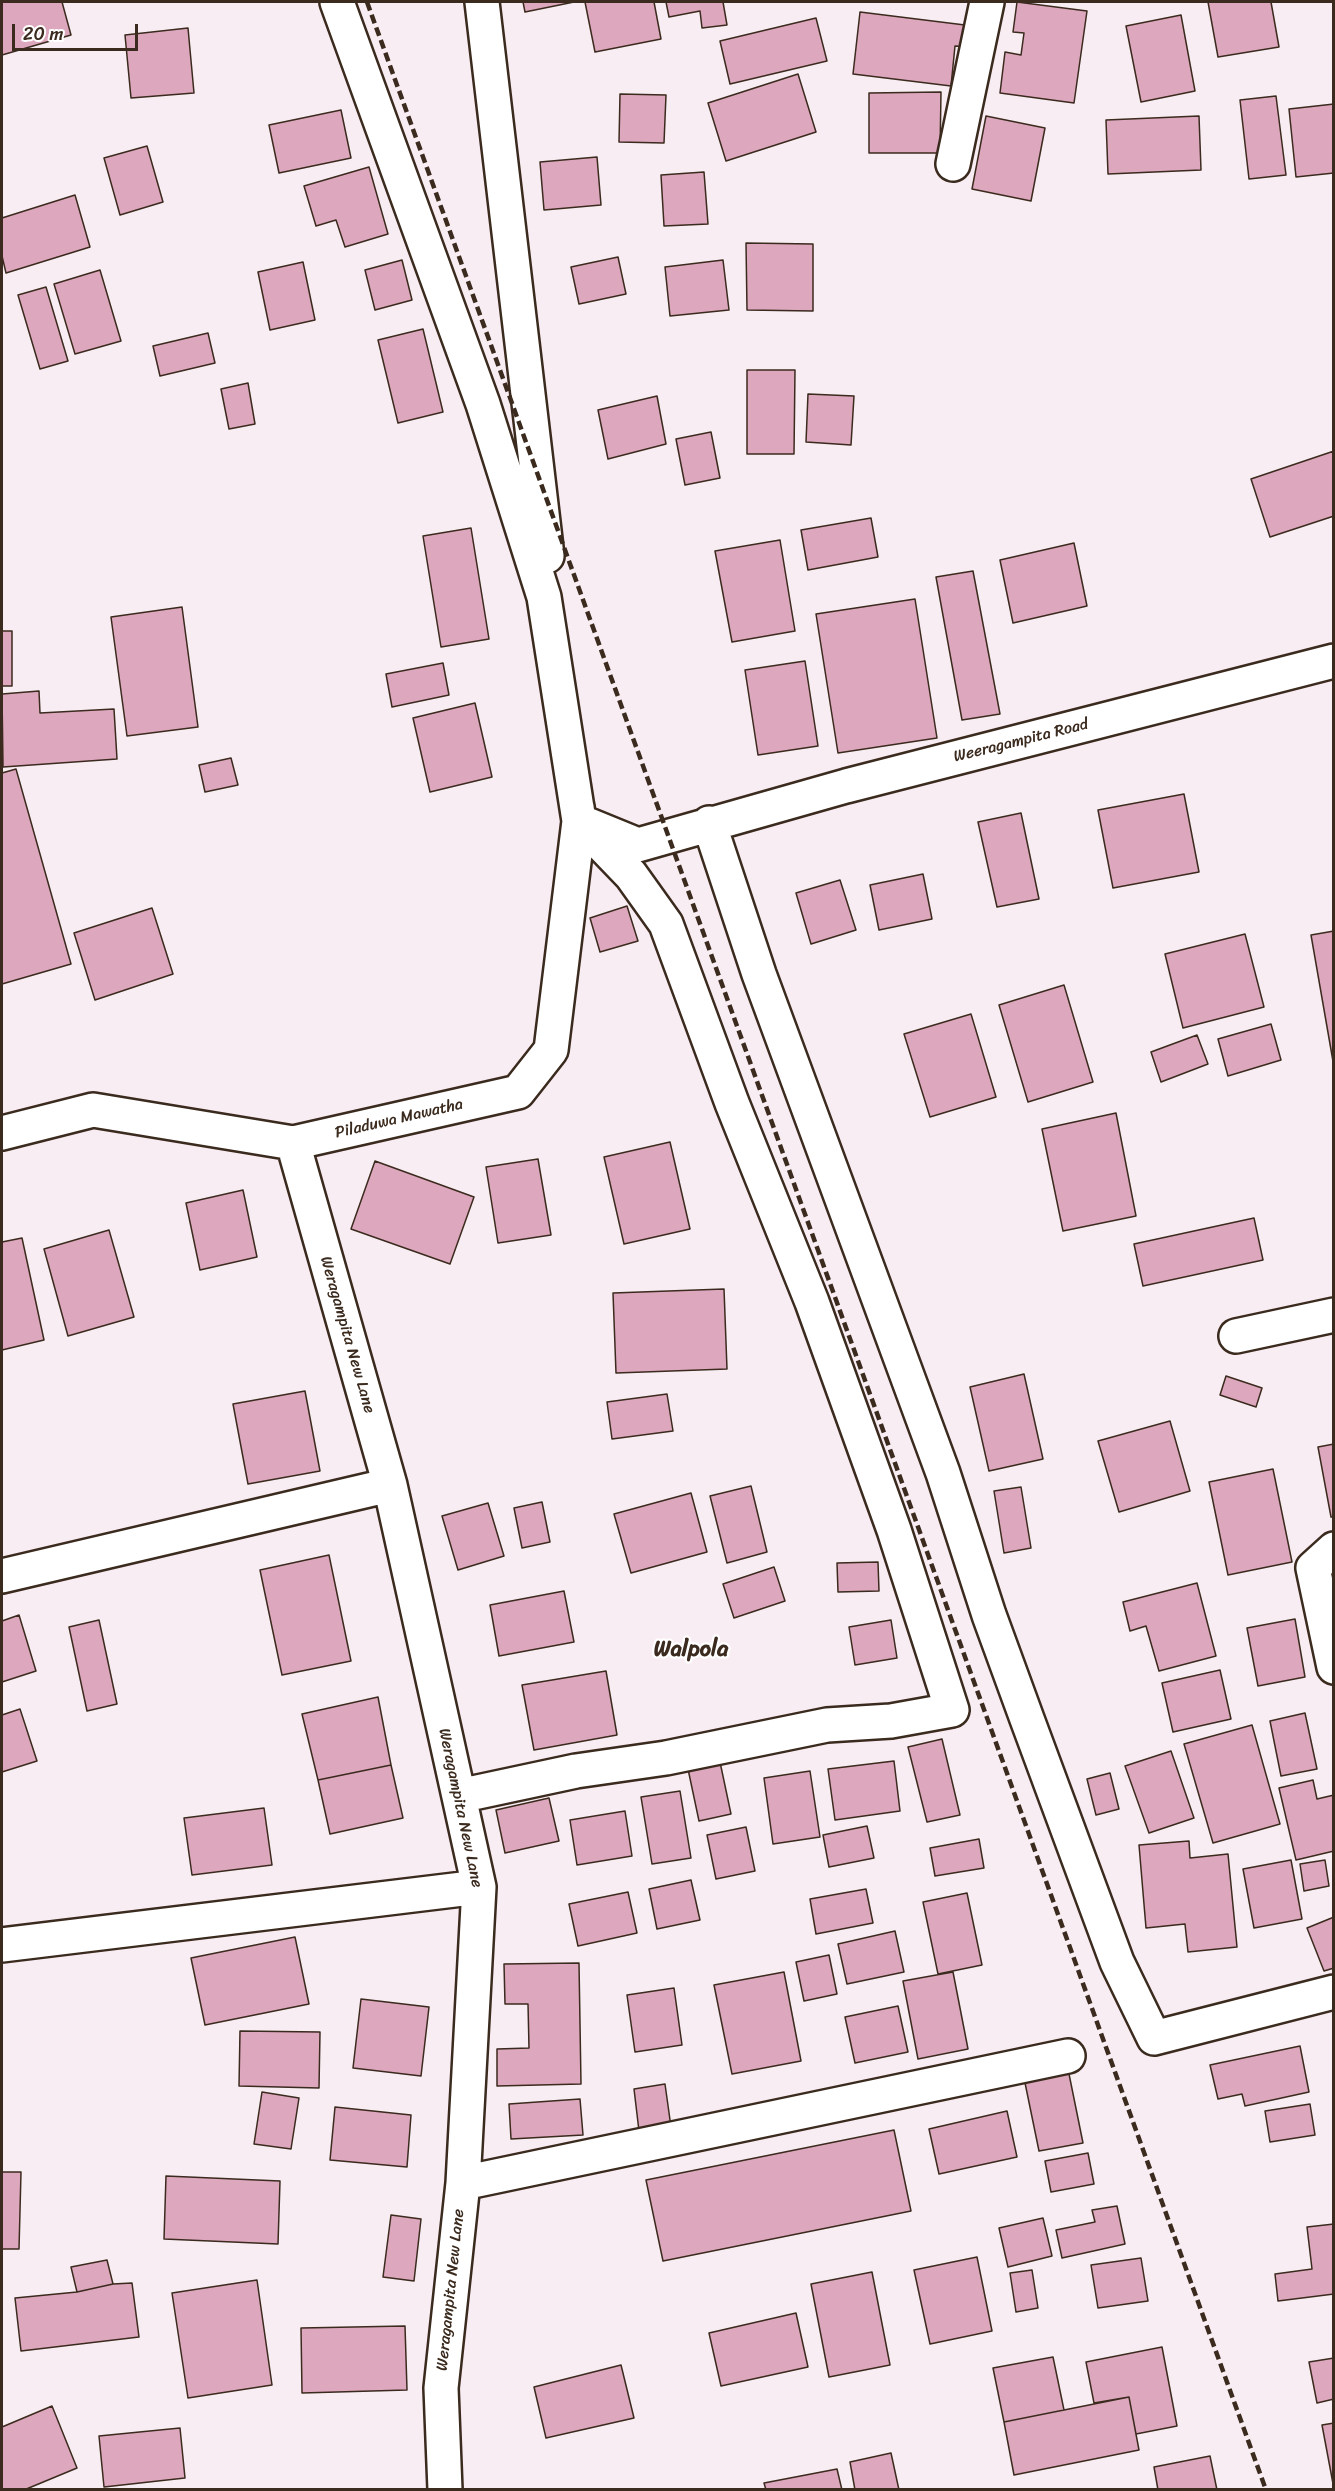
<!DOCTYPE html>
<html>
<head>
<meta charset="utf-8">
<style>
  body { margin:0 }
  #map { position:relative; width:1335px; height:2491px; overflow:hidden; background:#f8edf2; font-family:Sriracha,sans-serif }
  canvas { display:block }
  .frame { position:absolute; inset:0; border:3px solid #3b2a1e; pointer-events:none }
  .scale { position:absolute; left:12px; top:24px; width:126px; height:27px; box-sizing:border-box; border:3px solid #3b2a1e; border-top:0; padding-left:8px; font-size:18px; line-height:21px; white-space:nowrap; color:#3b2a1e; -webkit-text-stroke:4px #fff; paint-order:stroke }
</style>
</head>
<body>
<div id="map">
<canvas width="1335" height="2491"></canvas>
<div class="frame"></div>
<div class="scale">20 m</div>
</div>
<script>
const g = document.querySelector('canvas').getContext('2d');
g.lineJoin = 'round';
function fill(path, color) {
  g.fillStyle = color;
  g.fill(path, 'evenodd');
}
function stroke(path, color, width, dash) {
  g.strokeStyle = color;
  g.lineWidth = width;
  g.lineCap = dash ? 'butt' : 'round';
  g.setLineDash(dash || []);
  g.stroke(path);
}
function label(font, color, halo, rows, align = 'center') {
  g.font = font + ' Sriracha,sans-serif';
  g.lineWidth = 4.5;
  g.setLineDash([]);
  g.textBaseline = 'middle';
  g.strokeStyle = halo;
  g.fillStyle = color;
  for (const [text, x, y, turn = 0] of rows) {
    g.save();
    g.translate(x, y);
    g.rotate((+turn || 0) * Math.PI / 180);
    g.textAlign = isNaN(turn) ? turn : align;
    if (halo) g.strokeText(text, 0, 0);
    g.fillText(text, 0, 0);
    g.restore();
  }
}
const building = new Path2D(`
  M2,2H62L71,35L2,55Z
  M523,2H574L525,12Z
  M585,2H654L661,39L595,52Z
  M666,2H723L727,25L702,28L700,11L669,17Z
  M1017,2L1087,11L1074,103L1000,93L1005,52L1021,55L1024,33L1013,32Z
  M1208,2H1271L1279,47L1218,57Z
  M860,12L973,26L970,47L955,46L951,86L853,74Z
  M1181,15L1195,91L1141,102L1126,26Z
  M816,18L827,61L730,84L720,41Z
  M188,28L194,93L131,98L125,35Z
  M798,74L816,132L726,161L708,103Z
  M941,92L940,153H869V93Z
  M620,94L666,95L664,143L619,142Z
  M1276,96L1286,175L1249,179L1240,100Z
  M1334,104V173L1296,177L1289,109Z
  M341,110L351,158L279,173L269,125Z
  M986,116L1045,128L1031,201L972,189Z
  M1199,116L1201,170L1108,174L1106,120Z
  M147,146L163,202L120,215L104,158Z
  M597,157L601,205L544,210L540,162Z
  M369,167L388,234L345,247L336,220L316,226L304,186Z
  M704,172L708,224L664,226L661,175Z
  M75,195L90,247L6,273L2,256V218Z
  M746,243L813,244V311L747,310Z
  M618,257L626,294L579,304L571,267Z
  M402,260L412,300L375,310L365,270Z
  M723,260L729,310L670,316L665,267Z
  M303,262L315,320L270,330L258,272Z
  M100,270L121,341L75,354L54,284Z
  M46,287L68,361L40,369L18,295Z
  M423,329L443,412L398,423L378,340Z
  M208,333L215,363L160,376L153,346Z
  M747,370H795L794,454H747Z
  M248,383L255,424L229,429L221,389Z
  M808,394L854,396L851,445L806,442Z
  M657,396L666,444L608,459L598,410Z
  M711,432L720,478L685,485L676,439Z
  M1334,451V516L1270,537L1251,479Z
  M871,518L878,557L808,570L801,530Z
  M471,528L489,639L441,647L423,536Z
  M780,540L795,631L732,642L715,551Z
  M1074,543L1087,606L1013,623L1000,560Z
  M973,571L1000,714L962,720L936,577Z
  M915,599L937,738L838,753L816,614Z
  M182,607L198,727L127,736L111,617Z
  M2,631H12V686H2Z
  M805,661L818,746L758,755L745,670Z
  M443,663L449,695L392,707L386,674Z
  M39,691L40,713L114,709L117,759L3,767L2,694Z
  M475,703L492,777L430,792L413,718Z
  M231,758L238,785L205,792L199,765Z
  M16,769L71,964L2,984V773Z
  M1184,794L1199,872L1113,888L1098,810Z
  M1021,813L1039,899L997,907L978,822Z
  M923,874L932,919L879,930L870,885Z
  M840,880L856,930L811,944L796,893Z
  M627,906L638,941L600,952L590,918Z
  M152,908L173,974L95,1000L74,933Z
  M1334,931V1067L1311,935Z
  M1245,934L1264,1007L1183,1028L1165,954Z
  M1064,985L1093,1082L1028,1102L999,1005Z
  M971,1014L996,1097L930,1117L904,1034Z
  M1271,1024L1281,1060L1228,1076L1218,1039Z
  M1197,1035L1208,1064L1161,1082L1151,1052Z
  M1116,1113L1136,1216L1063,1231L1042,1129Z
  M670,1142L690,1229L624,1244L604,1157Z
  M538,1159L551,1235L498,1243L486,1167Z
  M375,1161L474,1197L450,1264L351,1229Z
  M243,1190L257,1257L200,1270L186,1203Z
  M1254,1218L1263,1260L1143,1286L1134,1244Z
  M109,1230L134,1317L68,1336L44,1249Z
  M22,1238L44,1340L2,1350V1242Z
  M724,1289L727,1369L616,1373L613,1293Z
  M1024,1374L1043,1459L989,1471L970,1387Z
  M1226,1376L1262,1388L1256,1407L1220,1395Z
  M305,1391L320,1471L248,1484L233,1404Z
  M667,1394L673,1431L612,1439L607,1402Z
  M1170,1421L1190,1491L1119,1512L1098,1441Z
  M1334,1444V1517H1331L1318,1447Z
  M1273,1469L1292,1562L1228,1575L1209,1482Z
  M751,1486L767,1552L727,1563L710,1496Z
  M1021,1487L1031,1548L1004,1553L994,1491Z
  M691,1493L707,1552L631,1573L614,1514Z
  M542,1502L550,1542L522,1548L514,1508Z
  M488,1503L504,1556L458,1570L442,1516Z
  M329,1555L351,1661L282,1675L260,1570Z
  M878,1562L879,1591L838,1592L837,1563Z
  M774,1567L785,1601L734,1618L723,1584Z
  M1197,1583L1216,1656L1159,1671L1146,1626L1130,1631L1123,1602Z
  M564,1591L574,1642L499,1656L490,1605Z
  M19,1615L36,1671L2,1682V1621Z
  M1295,1619L1305,1677L1258,1686L1247,1628Z
  M99,1620L117,1704L87,1711L69,1627Z
  M891,1620L897,1658L855,1665L849,1627Z
  M1220,1670L1231,1719L1173,1732L1162,1683Z
  M606,1671L617,1735L534,1750L522,1685Z
  M378,1697L391,1765L318,1780L302,1714Z
  M20,1709L37,1761L2,1772V1715Z
  M1305,1713L1317,1769L1281,1776L1270,1721Z
  M1252,1725L1280,1824L1213,1843L1184,1744Z
  M942,1739L960,1815L927,1822L908,1747Z
  M1171,1751L1194,1818L1149,1833L1125,1766Z
  M894,1761L900,1811L835,1820L828,1769Z
  M720,1762L731,1814L699,1821L688,1769Z
  M391,1765L403,1818L330,1834L318,1780Z
  M810,1771L820,1837L773,1844L764,1778Z
  M1110,1773L1119,1809L1096,1815L1087,1779Z
  M1313,1780L1317,1799L1334,1795V1851L1296,1860L1279,1788Z
  M680,1791L691,1858L652,1864L641,1797Z
  M549,1798L559,1841L505,1853L496,1810Z
  M264,1808L272,1865L192,1875L184,1818Z
  M625,1811L632,1856L577,1865L570,1820Z
  M867,1826L874,1858L829,1867L823,1835Z
  M746,1827L755,1871L716,1879L707,1835Z
  M979,1839L984,1868L935,1876L930,1848Z
  M1189,1841L1190,1858L1228,1854L1237,1947L1188,1952L1185,1924L1146,1928L1139,1845Z
  M1291,1860L1302,1919L1254,1928L1243,1869Z
  M1325,1860L1329,1886L1304,1891L1300,1864Z
  M691,1880L700,1920L657,1929L649,1889Z
  M866,1889L873,1923L816,1934L810,1899Z
  M628,1892L637,1933L578,1946L569,1904Z
  M967,1893L982,1965L938,1974L923,1902Z
  M1334,1917V1968L1324,1971L1307,1928Z
  M895,1931L904,1972L847,1984L838,1944Z
  M295,1937L309,2004L205,2025L191,1958Z
  M829,1955L837,1994L804,2001L796,1962Z
  M579,1963L581,2084L497,2086V2049L529,2048L528,2004H505L504,1964Z
  M784,1972L801,2061L732,2074L714,1985Z
  M953,1972L968,2049L918,2059L903,1981Z
  M674,1988L682,2045L635,2052L627,1995Z
  M361,1999L429,2007L421,2076L353,2068Z
  M898,2006L908,2052L855,2063L845,2017Z
  M240,2031L320,2032L319,2088L239,2086Z
  M1300,2046L1309,2092L1245,2106L1242,2094L1218,2099L1210,2065Z
  M1068,2069L1083,2143L1039,2151L1024,2078Z
  M665,2084L671,2127L639,2131L634,2089Z
  M262,2092L299,2098L291,2149L254,2144Z
  M580,2099L583,2135L511,2139L509,2104Z
  M1310,2104L1315,2135L1270,2142L1265,2111Z
  M335,2107L411,2115L407,2167L330,2160Z
  M1007,2111L1017,2157L939,2174L929,2129Z
  M894,2130L911,2211L663,2261L646,2180Z
  M1088,2153L1094,2184L1051,2192L1045,2161Z
  M2,2172H21L19,2249H2Z
  M166,2176L280,2181L278,2244L164,2239Z
  M1117,2206L1125,2244L1062,2258L1056,2230L1095,2222L1092,2210Z
  M391,2215L421,2219L414,2281L383,2277Z
  M1043,2218L1052,2256L1008,2267L999,2228Z
  M1334,2224V2294L1278,2301L1275,2274L1312,2269L1307,2227Z
  M977,2257L992,2331L930,2344L914,2270Z
  M1141,2258L1148,2301L1098,2308L1091,2265Z
  M107,2260L113,2284L77,2292L71,2267Z
  M1032,2270L1038,2308L1016,2312L1010,2273Z
  M872,2272L890,2365L829,2377L811,2284Z
  M257,2280L272,2385L188,2398L172,2293Z
  M132,2283L139,2337L21,2351L15,2298L77,2292L113,2284Z
  M796,2313L808,2367L721,2386L709,2333Z
  M405,2326L407,2390L302,2393L301,2328Z
  M1162,2347L1177,2426L1136,2434L1129,2397L1094,2403L1086,2362Z
  M1053,2357L1064,2410L1004,2422L993,2368Z
  M1334,2358V2399L1317,2403L1309,2362Z
  M621,2365L634,2418L546,2438L534,2387Z
  M1129,2397L1139,2450L1014,2475L1004,2422Z
  M52,2406L77,2468L24,2490H2V2427Z
  M1334,2423V2489L1322,2425Z
  M180,2428L185,2478L104,2487L99,2436Z
  M891,2453L899,2490H855L850,2462Z
  M1210,2456L1217,2490H1158L1154,2467Z
  M837,2469L842,2490H766L764,2483Z`);
fill(building, '#dda7bd');
stroke(building, '#3b2a1e', 1.5);
const street = new Path2D(`
  M337,2L483,404L544,597L579,821L631,875L666,924L732,1103L812,1302L894,1530L952,1710L891,1721L827,1725L666,1758L576,1771L459,1796
  M482,2L547,556
  M953,164L987,2
  M709,823L759,974L943,1473L989,1615L1027,1719L1117,1962L1154,2038L1334,1992
  M589,825L638,845L846,786L1334,661
  M2,1133L93,1110L293,1143L518,1092L551,1050L579,821L577,807
  M293,1143L390,1485L479,1887L463,2183L441,2388L445,2490
  M1236,1336L1334,1315
  M1334,1549L1313,1568L1334,1667
  M2,1576L390,1485
  M2,1945L479,1887
  M463,2183L1068,2056`);
stroke(street, '#3b2a1e', 38);
stroke(street, '#fff', 33);
stroke(new Path2D(`
  M367,2L1266,2490`), '#3b2a1e', 4.5, [9, 4.5]);
label('16px', '#3b2a1e', '#fff', [
  ["Weeragampita Road",1021,741,-14],
  ["Piladuwa Mawatha",399,1119,-13],
  ["Weragampita New Lane",347,1335,74],
  ["Weragampita New Lane",460,1808,78],
  ["Weragampita New Lane",451,2290,-84]
]);
label('bold 22px', '#3b2a1e', '#fff', [
  ["Walpola",691,1650]
]);
</script>
</body>
</html>
